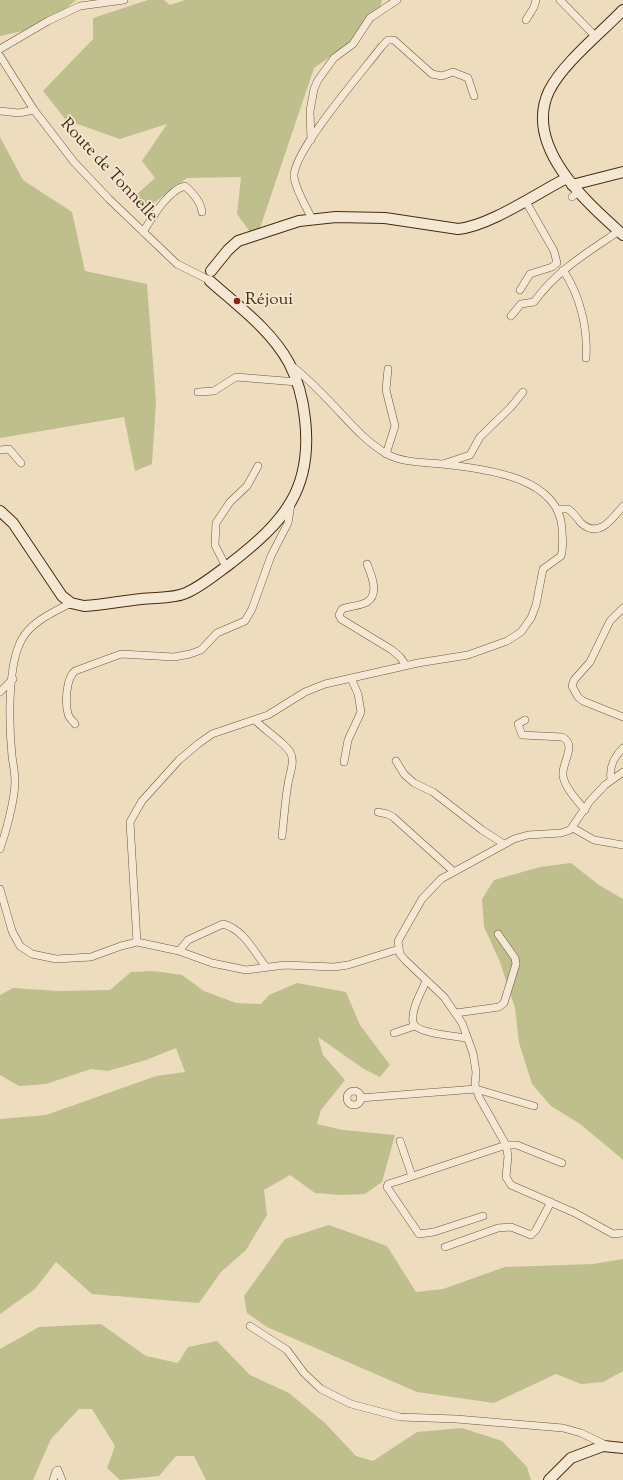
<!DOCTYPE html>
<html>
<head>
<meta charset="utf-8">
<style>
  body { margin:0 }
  canvas { display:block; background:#eedcbf }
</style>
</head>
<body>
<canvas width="623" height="1480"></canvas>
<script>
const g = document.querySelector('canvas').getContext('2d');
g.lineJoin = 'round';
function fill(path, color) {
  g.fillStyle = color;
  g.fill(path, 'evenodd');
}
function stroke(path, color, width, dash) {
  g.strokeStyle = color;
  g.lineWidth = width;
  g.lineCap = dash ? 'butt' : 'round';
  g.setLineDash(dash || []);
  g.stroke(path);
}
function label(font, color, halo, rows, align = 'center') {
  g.font = font + ' "Sorts Mill Goudy",serif';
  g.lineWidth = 3.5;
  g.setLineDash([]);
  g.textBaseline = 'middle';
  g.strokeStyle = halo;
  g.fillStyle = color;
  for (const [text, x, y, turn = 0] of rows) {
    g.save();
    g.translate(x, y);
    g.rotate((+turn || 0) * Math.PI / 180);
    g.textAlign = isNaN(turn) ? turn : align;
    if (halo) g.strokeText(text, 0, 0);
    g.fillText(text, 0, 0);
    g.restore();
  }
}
fill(new Path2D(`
  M0,0H76L45,26L0,36Z
  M148,0H164L170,5L185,0H382L378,17L347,45L314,68L256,240L237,214L241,177L187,178L142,212L136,195L155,178L142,161L167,124L120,139L66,120L43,91L93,39V18Z
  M0,137L23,180L72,212L85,271L147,284L156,402L152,464L135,471L124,417L0,438Z
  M571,863L599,885L623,899V1161L621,1158L580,1124L551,1106L532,1084L519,1043L515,1008L500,962L484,927L482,899L494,880L540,867Z
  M154,971L182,975L204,991L236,1003L261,1004L269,995L297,983L346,992L360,1025L390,1065L380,1077L364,1069L318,1037L323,1055L345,1080L321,1110L317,1124L343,1130L395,1135L382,1182L365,1194L341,1195L315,1193L290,1175L264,1190L267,1215L246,1250L221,1272L199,1303L92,1294L56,1262L35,1289L0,1314V1119L46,1115L156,1076L185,1072L176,1048L146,1060L108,1071L91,1069L46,1084L19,1086L0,1075V995L13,988L59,991L110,990L131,972Z
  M329,1225L387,1246L416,1292L443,1289L505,1267L593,1264L623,1259V1371L603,1382L581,1384L556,1374L494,1403L417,1392L267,1327L247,1313L244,1296L285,1239Z
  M101,1324L146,1356L178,1363L188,1347L217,1341L250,1375L289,1393L325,1423L356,1456L373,1461L417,1432L462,1428L502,1441L527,1467L531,1480H206L194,1456H176L159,1476L120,1480L107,1468L115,1446L92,1409H79L51,1439L33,1480H0V1349L39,1327Z`), '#bfbf8e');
const street = new Path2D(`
  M560,0L596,37
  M526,20L534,7L536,0
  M0,49L48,21L80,6L124,0
  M0,56L34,110L74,162L109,199L177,264L207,279
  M0,111L19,113L34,110
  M311,140L310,111L314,89L318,80L334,58L353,44L370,18L397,0
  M572,197L578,192
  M312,219C306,206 296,191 294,177C292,152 364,70 382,46L388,40H394L432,74L442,76L453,72L468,78L474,96
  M143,232C152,218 168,190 185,186C193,193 201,202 202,212
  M563,270C580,295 588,328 586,358
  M520,290L530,274L552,267L557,263L554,251L525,200
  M511,316L521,304L534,302C556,271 588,252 619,231
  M198,392L214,391L236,377L297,382
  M0,450L9,449L21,463
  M386,454L395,426L386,390L388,369
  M443,464L470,455L480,437L511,407L523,392
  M557,509H568C574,513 577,518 581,523C599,539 612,519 623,506
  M367,564C371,574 380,594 367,602C360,606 350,606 342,609L339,615L341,619L392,650L400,657L406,665
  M226,567L215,545L216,523L230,502L247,486L258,466
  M623,608L610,621L590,662L574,680L572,686L578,697L583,701L623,717
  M0,692L13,679
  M255,720C263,729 288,745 291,754C295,763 289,775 288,784C285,801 284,819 282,836
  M525,720L518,724L522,735L562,737C578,745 561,763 563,776C565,788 577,800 585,810
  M75,724C73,721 69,718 68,714C65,703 66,678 75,671L121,654L174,657L190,654L201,650L217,633L245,621L252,609L271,556L288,523L291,504
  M396,761L404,774L414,783L433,792L482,830L504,844
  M344,762L348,740L361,712L358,694L351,678
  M623,772L605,785L590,801L570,830L561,833L528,835L514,839L441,879L422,899L398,941L400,954L405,960L444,997L462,1023L473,1053L476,1072L475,1085L479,1097L506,1145L508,1156L506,1177L511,1185L575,1213L613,1234L623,1233
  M611,779C609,766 614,757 623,748
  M378,812L387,814L393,817L453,871
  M573,828L594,840L623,845
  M0,849C6,832 15,799 15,781C15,773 13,764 12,756C9,726 7,665 22,639C32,621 54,612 71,603
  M0,889L12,931L20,946L32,954L56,959L91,957L121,946L137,942L179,951L212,963L246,970L285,965L334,967L348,965L399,949
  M137,942L130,822L142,801L179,760L198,744L212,734L268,715L305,692L325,684L418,663L468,655L507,641L521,632L531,618L536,605L543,569L561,556C564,546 562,538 562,528C558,475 481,469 441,464C423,462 403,463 387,454C367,443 351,424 335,407C321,392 307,378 291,365
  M179,951L188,940L223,924C243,929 254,951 266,967
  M426,981C421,993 411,1009 413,1022C415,1034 457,1036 467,1038
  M456,1013L499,1007L504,1003L516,964L515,958L498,934
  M394,1033L415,1026
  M347 1098a7 7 0 1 1 14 0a7 7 0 1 1-14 0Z
  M360,1098L476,1089L534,1106
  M400,1141L412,1176
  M483,1216L434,1232L419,1234L387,1187L388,1184L398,1181L506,1145H517L562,1163
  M445,1247L498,1228L511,1227L531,1235L536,1230L551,1202
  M250,1326L287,1350L304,1373L321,1389L351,1404L400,1417L456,1419L563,1428L581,1433L608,1446
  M53,1480L56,1471L58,1470L62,1480`);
const secondary = new Path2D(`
  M623,10C601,33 563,63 549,91C523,146 586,202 623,235
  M572,185L623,172
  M211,271L228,250L238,241L299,221L336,217L385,218L458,229C490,226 537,193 567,178
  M0,511L13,523L62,596L71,603L84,606C103,605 122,601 141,599C155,597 173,599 186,593C202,586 217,573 231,563C284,522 313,489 305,419C303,400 298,380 289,363C271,330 238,306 210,281
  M549,1480L571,1458L603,1446L623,1448`);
stroke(street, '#70573b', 8);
stroke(secondary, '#462b0f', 12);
stroke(street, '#f4e8d5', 7);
stroke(secondary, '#f4e8d5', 10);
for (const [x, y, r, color] of [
  [237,301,4,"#8f2418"]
]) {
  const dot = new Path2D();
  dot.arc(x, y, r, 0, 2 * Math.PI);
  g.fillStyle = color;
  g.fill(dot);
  stroke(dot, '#f4e8d5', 1.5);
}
label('17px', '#462b0f', '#f4e8d5', [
  ["Route de Tonnelle",108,171,47]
]);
label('17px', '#462b0f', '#f4e8d5', [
  ["Réjoui",245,301]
], 'left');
</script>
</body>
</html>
